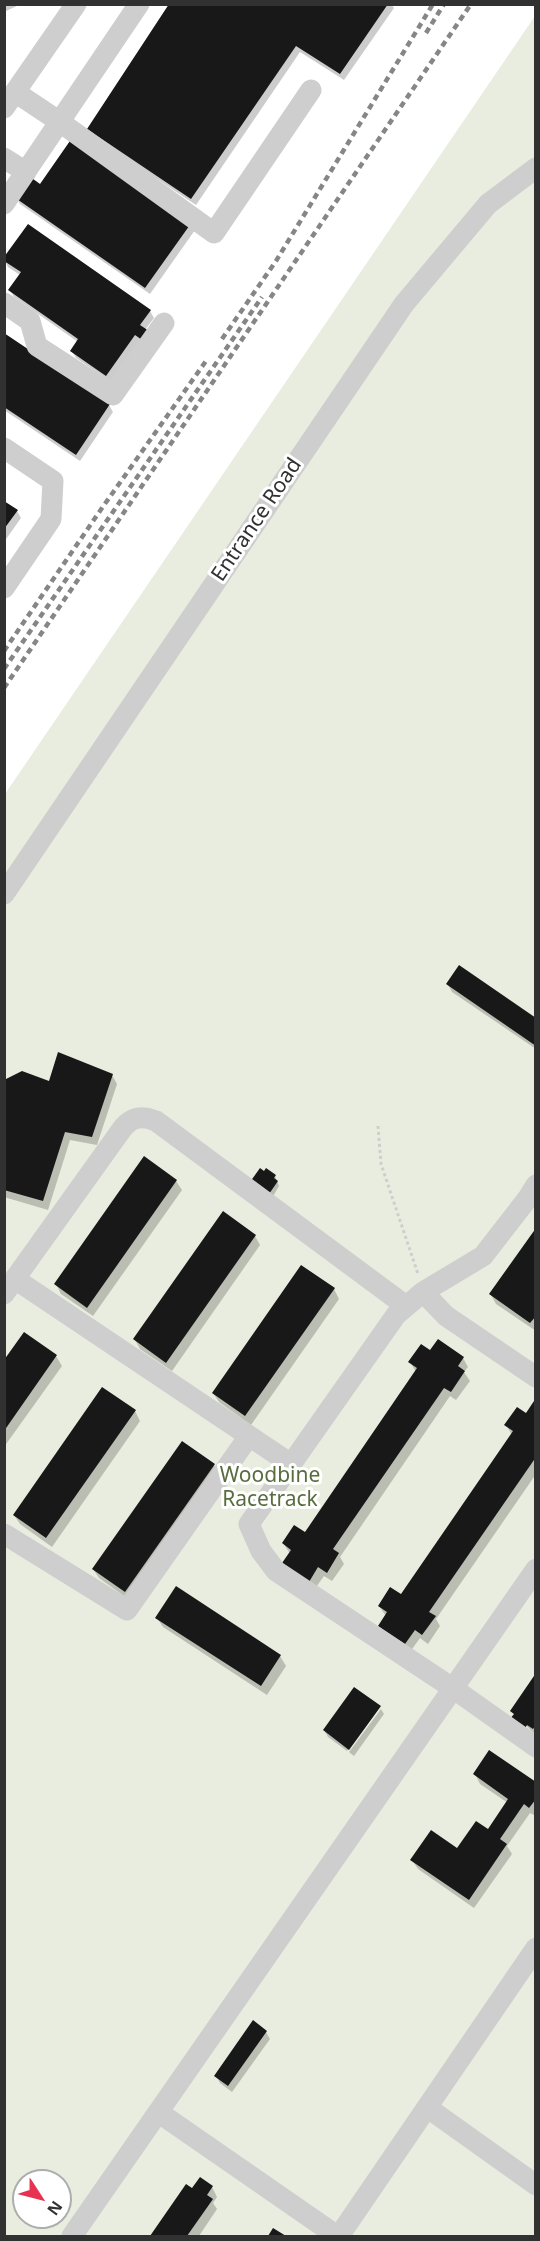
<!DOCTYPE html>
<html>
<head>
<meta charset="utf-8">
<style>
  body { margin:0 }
  #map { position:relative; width:540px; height:2241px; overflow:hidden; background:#fff; font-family:"Noto Sans",sans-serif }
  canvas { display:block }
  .frame { position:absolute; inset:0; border:6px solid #313131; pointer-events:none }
  .north { position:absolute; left:12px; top:2169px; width:60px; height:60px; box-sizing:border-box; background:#fff; border:2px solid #adadad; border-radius:50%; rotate:126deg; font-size:16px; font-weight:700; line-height:24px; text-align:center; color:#313131 }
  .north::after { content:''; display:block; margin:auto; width:21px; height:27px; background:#e73350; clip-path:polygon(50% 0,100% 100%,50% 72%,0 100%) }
</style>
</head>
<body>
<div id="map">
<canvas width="540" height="2241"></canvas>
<div class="frame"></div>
<div class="north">N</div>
</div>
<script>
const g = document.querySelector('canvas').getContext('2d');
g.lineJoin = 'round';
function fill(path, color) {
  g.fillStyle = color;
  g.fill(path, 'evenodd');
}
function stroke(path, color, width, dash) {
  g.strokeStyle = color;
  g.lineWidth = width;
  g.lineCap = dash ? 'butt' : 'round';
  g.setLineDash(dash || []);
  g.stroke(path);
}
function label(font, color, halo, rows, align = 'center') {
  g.font = font + ' "Noto Sans",sans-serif';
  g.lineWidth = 6;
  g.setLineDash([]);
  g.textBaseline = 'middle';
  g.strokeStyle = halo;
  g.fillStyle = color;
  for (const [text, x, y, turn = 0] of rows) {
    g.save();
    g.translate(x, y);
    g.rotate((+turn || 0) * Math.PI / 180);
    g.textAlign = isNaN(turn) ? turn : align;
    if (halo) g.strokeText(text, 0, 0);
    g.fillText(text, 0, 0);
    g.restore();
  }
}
fill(new Path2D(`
  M535,16V2236H5V794ZM24,2181H60V2217H24Z`), '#e8eddf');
fill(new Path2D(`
  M4,4H21L4,12Z
  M190,4H391L394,8L344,80L300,52L196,205L92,136Z
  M72,140L195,230L150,294L20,204L16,197L40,186Z
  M4,259L150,311L154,318L145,330L151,334L111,382L76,358L72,351L78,342L14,297L10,290L20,275L8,267Z
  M4,335L109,405L113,412L80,461L4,410Z
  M4,503L17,511L21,518L4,542Z
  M448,985L536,1019V1049L452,992Z
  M112,1075L117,1084L97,1145L70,1140L48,1210L4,1197V1082L50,1083Z
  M275,1176L279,1186L272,1198L255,1186Z
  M176,1181L182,1190L93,1316L61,1294L56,1284Z
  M536,1231V1331L496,1304L491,1295Z
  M255,1236L260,1245L172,1371L140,1349L135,1340Z
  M334,1289L339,1299L251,1425L219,1402L213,1393Z
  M24,1334L56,1356L62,1366L4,1447V1362Z
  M463,1358L468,1367L464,1372L470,1381L456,1400L450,1396L340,1557L344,1564L332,1581L324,1576L314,1590L283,1543L305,1534L416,1372L410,1362Z
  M534,1403L536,1474L436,1619L440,1626L428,1644L420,1638L410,1652L385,1635L380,1626L386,1616L379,1606L401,1596L512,1435L506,1425L526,1415Z
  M135,1411L140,1421L52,1547L20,1524L14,1515Z
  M214,1465L219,1474L131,1601L99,1578L93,1569Z
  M176,1589L280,1656L286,1666L267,1695L163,1627L157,1618Z
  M536,1676V1735L511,1711Z
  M354,1689L380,1708H378L347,1751L328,1737L324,1730Z
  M381,1709L384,1714L354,1756L349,1752Z
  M475,1774L536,1784V1816L530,1813L507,1846L512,1854L474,1908L418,1869L412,1860L457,1850L488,1831L508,1803L480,1784Z
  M266,2032L270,2039L232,2092L220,2083L216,2076Z
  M186,2186L193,2191L212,2187L217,2197L213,2203L217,2209L199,2236H151Z`), '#0003');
fill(new Path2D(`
  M169,4H388L340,74L296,46L191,199L87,129Z
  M72,138L192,222L145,288L14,197L29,176L40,184Z
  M28,224L151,310L140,325L152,333L145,342L135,335L106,376L70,351L78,339L8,290L21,272L4,261V257Z
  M4,333L110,404L76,455L4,407Z
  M4,501L18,510L4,529Z
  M459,965L536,1018V1046L446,984Z
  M58,1052L113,1074L92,1137L65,1132L43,1201L4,1190V1080L22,1071L49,1081Z
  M144,1156L177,1180L87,1308L54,1284Z
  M260,1168L264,1171L266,1168L276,1175L274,1178L278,1181L269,1194L250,1182Z
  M223,1211L256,1235L166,1363L133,1339Z
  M536,1228V1316L530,1323L489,1294Z
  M301,1265L335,1288L245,1416L212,1393Z
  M24,1332L57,1355L4,1431V1360Z
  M438,1339L464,1357L458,1366L465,1371L451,1392L444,1388L333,1549L339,1553L327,1573L318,1567L309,1582L282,1563L291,1550L282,1543L294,1525L305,1532L417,1368L408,1362L421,1344L430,1350Z
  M102,1387L136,1410L46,1538L13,1515Z
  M534,1401L536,1457L429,1612L436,1616L422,1635L415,1630L405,1644L378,1626L387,1612L378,1606L390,1587L401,1594L513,1431L504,1425L517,1407L526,1413Z
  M182,1441L215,1464L125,1592L92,1569Z
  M176,1586L281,1655L261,1686L155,1618Z
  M536,1673V1725L533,1729L527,1725L524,1730L509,1720L514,1714L510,1711Z
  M354,1687L381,1706L349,1750L323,1730Z
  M489,1750L536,1782V1799L529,1808L524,1804L500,1839L507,1844L469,1900L410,1860L431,1830L457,1848L476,1821L488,1829L508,1799L473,1774Z
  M253,2020L267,2031L228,2086L214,2076Z
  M200,2177L213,2186L207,2195L213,2199L187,2236H150L186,2184L192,2188Z
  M273,2228L286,2236H268Z`), '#181818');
stroke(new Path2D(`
  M378,1126L381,1164L418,1274`), '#cecece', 3, [3, 3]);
stroke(new Path2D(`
  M15,92L60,122L214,233L311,90
  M4,108L76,4
  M4,158L26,172
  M4,204L139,4
  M4,303L30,321L37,346L113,395L164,323
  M4,448L53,481L51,519L4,588
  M4,894L404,304L488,204L536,168
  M536,1185L528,1198L483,1256L423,1292L396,1315L249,1524L261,1551L276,1571L454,1689L536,1747
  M15,1279L291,1464
  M423,1292L446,1316L536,1377
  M4,1294L122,1129C131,1117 142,1115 156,1121L406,1306
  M4,1534L127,1610L249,1436
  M428,2108L536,2185
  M158,2112L337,2236
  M72,2236L536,1569
  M339,2236L536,1948`), '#cecece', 21);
stroke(new Path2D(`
  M426,33L444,4
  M222,339L276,261L433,4
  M4,651L102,508L206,361
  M4,669L262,297
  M4,688L471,4`), '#868686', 4.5, [6, 4.5]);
label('21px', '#313131', '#fff', [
  ["Entrance Road",257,520,-56]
]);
label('21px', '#586d3d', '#fff', [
  ["Woodbine",270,1476],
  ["Racetrack",270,1500]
]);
</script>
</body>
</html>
